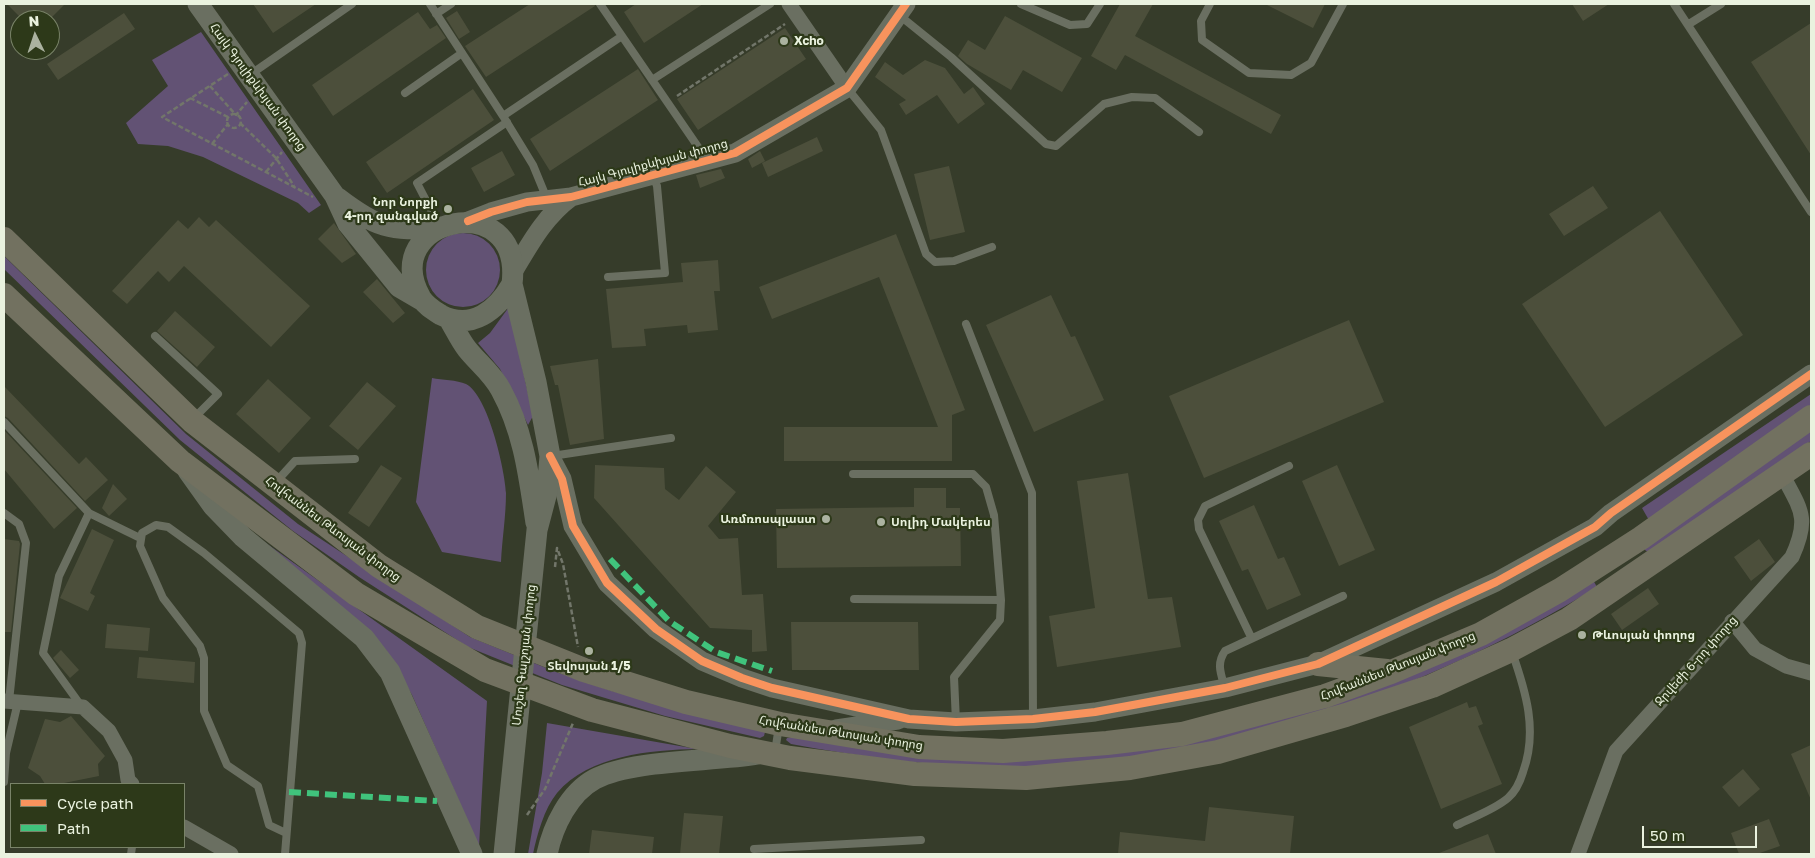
<!DOCTYPE html>
<html>
<head>
<meta charset="utf-8">
<style>
  body { margin:0 }
  #map { position:relative; width:1815px; height:858px; overflow:hidden; background:#363c2a; font-family:"Golos Text",sans-serif }
  canvas { display:block }
  .frame { position:absolute; inset:0; border:5px solid #eaf2df; pointer-events:none }
  .legend { position:absolute; left:10px; top:783px; width:175px; height:65px; box-sizing:border-box; background:#2d3919; border:1px solid #798368; margin:0; padding:6px 9px; list-style:none; font-size:15px; color:#eaf2df }
  .legend li { display:flex; align-items:center; gap:10px; height:25px }
  .legend b { width:25px; border:1px solid #798368 }
  .north { position:absolute; left:10px; top:10px; width:50px; height:50px; box-sizing:border-box; background:#2d3919; border:1px solid #798368; border-radius:50%; rotate:356deg; font-size:14px; font-weight:700; line-height:20px; text-align:center; color:#eaf2df }
  .north::after { content:''; display:block; margin:auto; width:18px; height:22px; background:#abb2a0; clip-path:polygon(50% 0,100% 100%,50% 72%,0 100%) }
  .scale { position:absolute; left:1642px; top:826px; width:115px; height:22px; box-sizing:border-box; border:2px solid #eaf2df; border-top:0; padding-left:6px; font-size:15px; line-height:18px; white-space:nowrap; color:#eaf2df; -webkit-text-stroke:4px #2d3919; paint-order:stroke }
</style>
</head>
<body>
<div id="map">
<canvas width="1815" height="858"></canvas>
<div class="frame"></div>
<ul class="legend">
<li><b style="height:6px;background:#f8935d"></b>Cycle path</li>
<li><b style="height:6px;background:#40c37c"></b>Path</li>
</ul>
<div class="north">N</div>
<div class="scale">50 m</div>
</div>
<script>
const g = document.querySelector('canvas').getContext('2d');
g.lineJoin = 'round';
function fill(path, color) {
  g.fillStyle = color;
  g.fill(path, 'evenodd');
}
function stroke(path, color, width, dash) {
  g.strokeStyle = color;
  g.lineWidth = width;
  g.lineCap = dash ? 'butt' : 'round';
  g.setLineDash(dash || []);
  g.stroke(path);
}
function label(font, color, halo, rows, align = 'center') {
  g.font = font + ' "Golos Text","Noto Sans Armenian",sans-serif';
  g.lineWidth = 4.5;
  g.setLineDash([]);
  g.textBaseline = 'middle';
  g.strokeStyle = halo;
  g.fillStyle = color;
  for (const [text, x, y, turn = 0] of rows) {
    g.save();
    g.translate(x, y);
    g.rotate((+turn || 0) * Math.PI / 180);
    g.textAlign = isNaN(turn) ? turn : align;
    if (halo) g.strokeText(text, 0, 0);
    g.fillText(text, 0, 0);
    g.restore();
  }
}
fill(new Path2D(`
  M201,32L321,205L309,213L298,203L203,157L168,146L138,144L126,123L168,86L152,60Z
  M426 270a37 37 0 1 1 74 0a37 37 0 1 1-74 0Z
  M4,256L186,434L298,524L470,637L556,672L612,691L765,732L764,736L760,738L665,716L562,685L468,647L359,577L293,531L180,440L4,269Z
  M509,307L533,416L528,425L500,369L478,343L490,333Z
  M432,378C442,380 457,380 466,384C488,395 505,470 506,493C506,516 502,540 501,562L442,552L416,502Z
  M1811,394V409L1650,522L1642,508Z
  M1811,430V441L1653,550L1648,552L1645,550V547Z
  M242,526L487,701L479,847L412,695L386,650Z
  M1593,580L1597,587C1421,696 1200,769 992,767C925,766 857,756 791,744L786,740L787,738L792,737L875,749L1234,729Z
  M547,723L697,749C651,750 589,755 557,793C544,809 537,835 533,854H528L542,773Z`), '#625274');
fill(new Path2D(`
  M7,4H65L49,20H23Z
  M253,4H316L273,33Z
  M530,4H594L595,6L486,77L465,46Z
  M636,4H703L644,43L624,12Z
  M1120,4H1153L1135,36L1281,115L1271,134L1125,55L1116,70L1091,56Z
  M1265,4H1325L1313,28Z
  M1572,4H1609L1583,21Z
  M457,11L470,32L459,39L446,18Z
  M418,12L430,29L437,25L446,38L333,116L312,85Z
  M124,13L135,29L58,80L47,64Z
  M1005,16L1082,58L1062,92L1023,70L1011,90L967,64L958,56L968,40L985,50Z
  M1811,23V155L1751,62Z
  M785,28L806,59L698,130L677,99Z
  M925,60L945,68L964,94L973,87L985,104L958,124L937,95L906,115L899,104L906,100L875,77L885,62L903,75Z
  M638,69L658,100L550,171L530,139Z
  M473,89L494,120L387,193L366,162Z
  M817,137L823,151L768,177L762,163Z
  M502,151L515,175L484,192L471,168Z
  M760,151L765,161L752,168L748,159Z
  M949,166L965,232L930,240L914,174Z
  M721,169L725,178L700,188L696,175Z
  M1593,186L1608,208L1564,236L1549,214Z
  M1660,211L1743,335L1605,427L1522,304Z
  M199,217L209,227L216,220L310,306L271,347L184,266L169,282L158,271L127,304L112,291L178,220L188,229Z
  M334,223L356,254L342,263L318,239Z
  M896,234L965,410L952,415V461H784V427H938L879,277L772,319L759,287Z
  M718,260L720,291H714L718,330L688,333L687,325L644,329L646,346L612,348L606,289L683,282L681,263Z
  M377,279L405,313L393,323L363,292Z
  M1051,295L1071,337L1075,336L1104,400L1034,432L986,325Z
  M175,311L215,347L197,367L157,331Z
  M1349,320L1384,402L1204,478L1169,396Z
  M598,359L604,439L570,445L558,385H555L550,366Z
  M268,379L311,418L279,453L236,414Z
  M367,382L396,406L358,450L329,426Z
  M4,386L79,464L86,457L108,480L85,501L8,418L4,416Z
  M4,430L77,508L54,529L4,469Z
  M381,465L402,478L369,527L348,513Z
  M595,465L664,468L665,489L679,500L706,466L736,492L708,526L719,539L738,538L742,595L763,594L767,651L752,652V630L710,628L594,498Z
  M1337,465L1375,550L1339,566L1302,481Z
  M1128,473L1148,599L1172,597L1181,647L1057,667L1049,616L1095,608L1077,481Z
  M113,484L127,499L109,516L102,508Z
  M914,488H946V508H960L961,566L777,568L776,509L914,507Z
  M1254,505L1278,559L1284,557L1301,595L1267,610L1248,569L1242,571L1219,521Z
  M92,529L114,540L90,593L95,596L88,611L60,598Z
  M4,539L19,541L20,544L11,632H4Z
  M1759,539L1775,562L1751,581L1734,557Z
  M1648,588L1659,604L1622,630L1611,614Z
  M791,622H918L919,670H792Z
  M107,624L150,628L148,651L105,648Z
  M61,650L79,670L70,678L53,658Z
  M139,657L195,662L194,683L137,678Z
  M1467,702L1469,708L1476,706L1483,724L1478,726L1502,784L1441,809L1409,727Z
  M71,716L105,756L98,764L99,776L59,784H45L40,776L28,768L45,719L60,722Z
  M1811,745V800L1791,754Z
  M1743,769L1760,789L1739,807L1722,787Z
  M1209,807L1294,816L1290,854H1118L1120,832L1205,841Z
  M684,813L723,816L719,854H680Z
  M1769,819L1780,846L1757,854H1739L1731,833Z
  M592,830L654,837L652,854H589Z
  M1488,834L1496,854H1439V853Z`), '#4c4f3b');
stroke(new Path2D(`
  M228,74L162,117L313,197
  M210,86L236,115L247,102
  M677,96L785,24
  M190,98L228,117
  M227 121a7 7 0 1 1 14 0a7 7 0 1 1-14 0Z
  M240,123L276,158L294,186
  M212,144L228,124
  M266,172L282,152
  M555,567L557,548L563,564L578,647
  M527,815L545,789L573,723`), '#72766a', 2.5, [5, 2.5]);
stroke(new Path2D(`
  M430,4L503,116
  M600,4L707,160
  M1021,4L1070,25L1087,24L1100,4
  M1210,4L1201,21L1202,40L1249,73L1291,75L1311,63L1343,4
  M1674,4L1811,212
  M436,14L451,4
  M899,15L951,57L1046,144L1056,146L1104,104L1132,97L1155,98L1199,132
  M1689,24L1721,4
  M251,74L352,4
  M652,80L770,4
  M847,88L881,130L926,254L935,262L954,261L992,247
  M405,93L462,53
  M547,199L533,165L503,116L622,36
  M432,226V212L417,183L507,122
  M608,277L665,273L657,186L653,176
  M966,324L1032,493L1033,719
  M155,336L218,394L193,419
  M4,422L89,513L140,538
  M552,456L671,438
  M853,474H973L986,487L994,515L1001,600L1000,620L954,677L956,722
  M276,482L295,461L355,459
  M4,513L19,524L26,543L9,701
  M854,599L1001,600
  M1251,637L1199,529L1198,520L1205,506L1289,466
  M1225,688C1221,674 1216,664 1225,651L1343,596
  M82,707L43,653L59,576L89,513
  M775,752L779,726
  M4,782L6,753L18,702
  M1457,825C1473,817 1494,810 1508,798C1516,791 1520,782 1523,772C1538,731 1526,692 1512,652
  M754,849L921,840
  M131,854L132,847
  M285,854L302,643L299,633L204,553L168,527L156,525L142,533L140,546L163,598L200,646L204,658V711L227,765L258,786L269,825L286,833`), '#6a6f61', 8);
stroke(new Path2D(`
  M789,4L847,88
  M1732,621L1755,649L1786,666L1811,673
  M4,701L83,707L109,731L125,760L128,780L132,784
  M184,827L231,854
  M1578,854L1616,751L1792,557C1810,518 1801,510 1782,474`), '#6a6f61', 15);
stroke(new Path2D(`
  M468,221L491,212L527,202L571,197L735,153L847,88L906,4
  M513,272C530,244 544,217 571,197
  M550,456L562,479L573,526L607,583L656,629L702,661L742,678L772,688L909,719L956,722L1033,719L1095,712L1225,688L1318,664L1496,582L1595,527L1611,513L1811,374
  M836,729L898,720`), '#6a6f61', 19);
stroke(new Path2D(`
  M198,4L335,196L348,224L399,287L423,301
  M338,198C376,227 390,232 438,227
  M449,319C455,329 460,340 467,349C478,363 492,373 501,390C524,432 529,477 536,523
  M188,471L213,506L243,537L364,638L390,672L472,854
  M504,854L537,530L547,492L550,456L536,382L512,284C524,185 375,218 421,298C426,306 433,310 441,315C472,331 497,310 512,284
  M547,854C553,826 569,793 595,779C633,759 713,762 758,754`), '#6a6f61', 21);
stroke(new Path2D(`
  M4,239L192,421L379,566L477,627L584,670L686,702L780,724L919,747L1003,751L1107,743L1182,734L1325,696L1391,672L1481,634L1560,590L1641,538L1811,417
  M4,295L180,461L356,594L485,670L592,710L730,746L790,758L915,774L1026,778L1130,768L1218,752L1346,715L1432,686L1511,650L1569,619L1811,454
  M1318,664L1387,671`), '#727160', 24);
stroke(new Path2D(`
  M610,559L669,621L716,652L772,671
  M289,792L437,801`), '#40c37c', 6, [12, 6]);
stroke(new Path2D(`
  M468,221L491,212L527,202L571,197L735,153L847,88L906,4
  M550,456L562,479L573,526L607,583L656,629L702,661L742,678L772,688L909,719L956,722L1033,719L1095,712L1225,688L1318,664L1496,582L1595,527L1611,513L1811,374`), '#f8935d', 8);
for (const [x, y, r, color] of [
  [784,41,5,"#abb2a0"],
  [448,209,5,"#abb2a0"],
  [826,519,5,"#abb2a0"],
  [881,522,5,"#abb2a0"],
  [1582,635,5,"#abb2a0"],
  [589,651,5,"#abb2a0"]
]) {
  const dot = new Path2D();
  dot.arc(x, y, r, 0, 2 * Math.PI);
  g.fillStyle = color;
  g.fill(dot);
  stroke(dot, '#2d3919', 2);
}
label('bold 12px', '#eaf2df', '#2d3919', [
  ["Xcho",794,41],
  ["Նոր Նորքի",438,202,"right"],
  ["4-րդ զանգված",438,216,"right"],
  ["Առմռոսպլաստ",816,519,"right"],
  ["Սոլիդ Մակերես",891,522],
  ["Թևոսյան փողոց",1592,635],
  ["Տեվոսյան 1/5",589,666,"center"]
], 'left');
label('12px', '#eaf2df', '#2d3919', [
  ["Հայկ Գյուլիքևխյան փողոց",258,87,54],
  ["Հայկ Գյուլիքևխյան փողոց",653,163,-15],
  ["Հովհաննես Թևոսյան փողոց",333,529,37],
  ["Մուշեղ Գալշոյան փողոց",524,655,-84],
  ["Ջրվեժի 6-րդ փողոց",1696,661,-48],
  ["Հովհաննես Թևոսյան փողոց",1398,666,-22],
  ["Հովհաննես Թևոսյան փողոց",841,733,9]
]);
</script>
</body>
</html>
